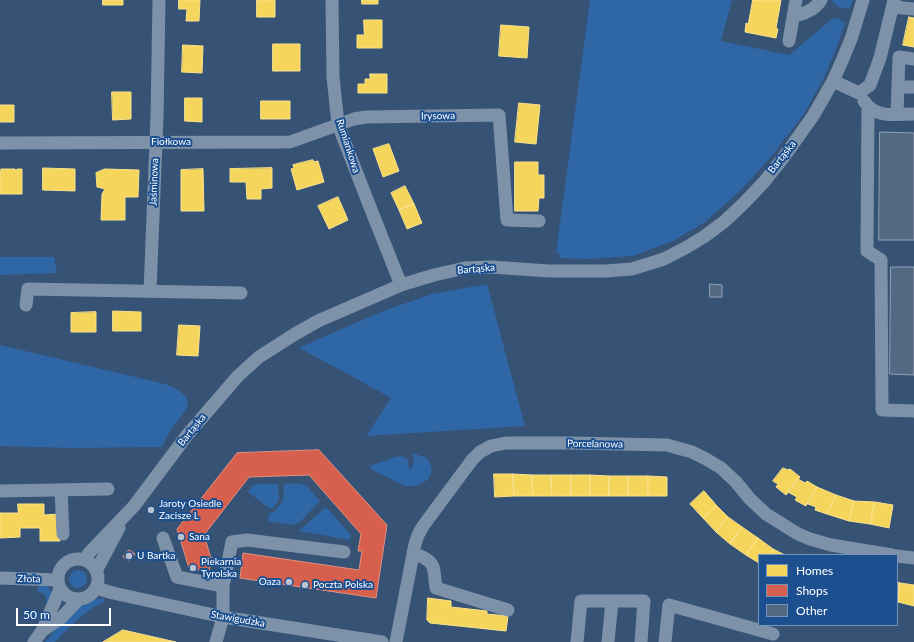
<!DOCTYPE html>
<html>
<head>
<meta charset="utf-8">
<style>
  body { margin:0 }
  #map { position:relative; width:914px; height:642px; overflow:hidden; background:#365274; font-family:Lato,sans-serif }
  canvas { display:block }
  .legend { position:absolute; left:758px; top:554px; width:140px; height:72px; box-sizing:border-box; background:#1b4f8f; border:1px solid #7695bc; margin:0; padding:5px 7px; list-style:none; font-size:12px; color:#fff }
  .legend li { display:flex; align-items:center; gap:8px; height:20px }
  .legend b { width:20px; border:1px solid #7695bc }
  .scale { position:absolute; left:16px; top:608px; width:95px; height:18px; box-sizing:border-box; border:2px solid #fff; border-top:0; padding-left:5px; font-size:12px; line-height:14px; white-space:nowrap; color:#fff; -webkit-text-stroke:3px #1b4f8f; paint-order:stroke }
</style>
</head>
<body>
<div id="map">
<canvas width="914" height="642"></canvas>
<ul class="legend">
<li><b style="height:11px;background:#f6d55c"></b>Homes</li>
<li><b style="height:11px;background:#d6604d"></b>Shops</li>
<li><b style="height:11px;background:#526984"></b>Other</li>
</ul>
<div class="scale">50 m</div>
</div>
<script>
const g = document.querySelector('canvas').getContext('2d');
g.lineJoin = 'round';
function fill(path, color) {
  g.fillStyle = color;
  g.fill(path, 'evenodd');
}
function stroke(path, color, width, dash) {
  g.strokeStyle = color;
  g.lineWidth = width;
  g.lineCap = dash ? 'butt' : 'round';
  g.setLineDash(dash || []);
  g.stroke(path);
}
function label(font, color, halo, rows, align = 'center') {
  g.font = font + ' Lato,sans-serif';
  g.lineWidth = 4;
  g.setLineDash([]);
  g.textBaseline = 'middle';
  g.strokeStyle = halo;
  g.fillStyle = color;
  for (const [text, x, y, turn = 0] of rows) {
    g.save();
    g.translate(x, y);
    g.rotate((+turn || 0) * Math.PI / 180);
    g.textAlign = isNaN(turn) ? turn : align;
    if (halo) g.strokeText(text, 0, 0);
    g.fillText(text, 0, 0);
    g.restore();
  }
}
fill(new Path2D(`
  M590,0H732L721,41L789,55L833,18H837L845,23L835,52L824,78L804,114L770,158L742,189L705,222L673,241L633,256L589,259L559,258L560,253H556Z
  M832,0H852L850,9C843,8 835,8 832,0Z
  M0,257H54L57,273L0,275Z
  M487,284L525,426L366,436L391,398L346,373L299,348L321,338L383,311L432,294Z
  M0,345L165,384C175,388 194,396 186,409C182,416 177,421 173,427C169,433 165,440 162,447L71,448L0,446Z
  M412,453L427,458L432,468L431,474L428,479L424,482L415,486H405L371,469L370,466L395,457L401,456L406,458L408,461L409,470L412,467L414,462Z
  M299,483L306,485L320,501L299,523L294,525L268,521L269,513L274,512L283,501L284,484Z
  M255,484H278L279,500L273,508H269L248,492L252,486H254Z
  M326,507L351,535L350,540L299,531Z
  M69 579a9 9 0 1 1 18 0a9 9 0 1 1-18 0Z
  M38,583L47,586L52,592L44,613C46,604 51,594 38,592Z
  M104,598V602C97,604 92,608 87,612C75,621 65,631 55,642H45C54,631 72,610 83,604C90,600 96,599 104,598Z`), '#2f66a5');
const homes = new Path2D(`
  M103,0H123V5H103Z
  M179,0H200L199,21H186L187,9H179Z
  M257,0H275V17H257Z
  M362,0H378V4H362Z
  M753,0H781L776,28L778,29L776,38L745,32L746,23L748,24Z
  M909,17L914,18V47L903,45Z
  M364,20H382V48H357V35H364Z
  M501,25L529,27L527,58L499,56Z
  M273,44H300V71H273Z
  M183,45L203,46L202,73L182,72Z
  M370,74H387V93H358V84H365V79H370Z
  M112,92H131V119L113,120Z
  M185,98H202V122L185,121Z
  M261,101H290V119H261Z
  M519,103L540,105L536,144L515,142Z
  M0,105H14V122H0Z
  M389,144L399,171L383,177L373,149Z
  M313,160L314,162L318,161L324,182L297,190L291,169L294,168L293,165Z
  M515,162H538V175H544V198H539L538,211H515Z
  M43,168L75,169V191L43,190Z
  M272,168V188L261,189V199H247L246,182H230V169Z
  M1,169H15V170H17V169H22V194H0V171H1Z
  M105,169L139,170L138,197H125V220H101L102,194L105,189L97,187L96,173Z
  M203,169L204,211H181V170Z
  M405,186L414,204L399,210L391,193Z
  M338,197L348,220L329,229L318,206Z
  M414,204L422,223L407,229L399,210Z
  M113,311L141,312V331H113Z
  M96,312V332H71V313Z
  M179,325L200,326L198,356L177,355Z
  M783,468L788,470L790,469L800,477L786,495L776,487L778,484L773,481Z
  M494,474H513L514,496L495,497Z
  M513,474L532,475L533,496H514Z
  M532,475H551L552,496H533Z
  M551,475H571V496H552Z
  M571,475H590V496H571Z
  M590,475L609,476V496H590Z
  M609,476H628V496H609Z
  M628,476H648V496H628Z
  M648,476L667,477V496H648Z
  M798,479L805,483L807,481L817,487L806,506L795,500L797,497L788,492Z
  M817,487L836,495L827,514L815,510L816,507L808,504Z
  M704,491L717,506L703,518L690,504Z
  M836,495L854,501L849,521L827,514Z
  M854,501L875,502L870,524L849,521Z
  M875,502L893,505L889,528L870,524Z
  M18,504H44V515L59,514L60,541H40V528H20V537L0,538V513H18Z
  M717,506L728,517L716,532L703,518Z
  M728,517L742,527L730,544L716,532Z
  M742,527L758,538L746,555L730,544Z
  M758,538L773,549L770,555H759V563L746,555Z
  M773,549L785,555H770Z
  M897,582L900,583L898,602H897Z
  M900,583L914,585V606L898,602Z
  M428,598L451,601V607L487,611V614L508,616L506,631L430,623L427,620Z
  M123,630L176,642H103Z`);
fill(homes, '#f6d55c');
stroke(homes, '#f9e28d', 1);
const shops = new Path2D(`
  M319,450L387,525L376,598L240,578L243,553L359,570L362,551H358L361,534L309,475L249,477L204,535L211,558L219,559L218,562L211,561L209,572L189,568L177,529L237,453Z
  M129,550L135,554L129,561L123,557Z`);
fill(shops, '#d6604d');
stroke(shops, '#e29082', 1);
const building = new Path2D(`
  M880,132L914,133V240H879Z
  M891,267H914V375L890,374Z
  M710,284L722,285V297H710Z`);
fill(building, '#526984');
stroke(building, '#92a2b6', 1);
stroke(new Path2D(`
  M332,0L333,77L338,124L344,140L370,207L401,285
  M893,7L914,9
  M794,16C804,14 815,10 821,0
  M789,41L796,0
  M833,81L859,93L870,85L880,58L894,0
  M898,87H914
  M864,101C876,119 895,114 914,114
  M868,106L867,251L881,260L882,410L914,411
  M897,114L899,57L914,59
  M0,143L290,142L354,119L366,117L499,115L507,220L539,221
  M150,291L157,117L159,0
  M26,305L28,289L241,293
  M61,490L63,534
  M0,491L108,489
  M163,538L177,577L223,586
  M413,553C422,557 433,560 434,571C435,577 435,582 436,588L508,610
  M897,556L914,558
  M58 579a20 20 0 1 1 40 0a20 20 0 1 1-40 0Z
  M84,560L89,553L134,506L188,434L238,376L259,357L295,334L318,321L401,285L434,275L465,268L491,267L549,271H606L632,269L664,259L687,247L705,236L725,221L743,204L764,182L783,158L813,116L833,81L842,61L851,39L863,0
  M96,571L119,528
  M0,578L58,580
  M96,588L113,593L223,617L382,642
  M42,631L61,618L79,599
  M34,642L42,631L60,589
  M216,642L223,617V586L232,542L247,540L344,552
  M396,642L415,544L418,535L423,526L472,460L480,452L491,446L506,443H570L667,445L692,452L706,459L721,468L736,482L750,499L766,514L798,534L810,539L831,545L892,555
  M577,642L581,601H644L641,642
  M608,642L612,601
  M665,642L669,605L773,634`), '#7d92a8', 13);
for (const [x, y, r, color] of [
  [151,510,4,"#b9c2ce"],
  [181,537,4,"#b9c2ce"],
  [129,556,4,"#b9c2ce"],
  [193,568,4,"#b9c2ce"],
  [289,582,4,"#b9c2ce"],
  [305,585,4,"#b9c2ce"]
]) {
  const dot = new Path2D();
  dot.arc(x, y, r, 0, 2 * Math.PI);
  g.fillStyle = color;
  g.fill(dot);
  stroke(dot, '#1b4f8f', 1.5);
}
label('10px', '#fff', '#1b4f8f', [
  ["Irysowa",438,116,-1],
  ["Fiołkowa",171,142],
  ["Rumiankowa",348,146,72],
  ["Bartąska",782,157,-52],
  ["Jaśminowa",154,182,-88],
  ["Bartąska",476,269,-5],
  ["Bartąska",192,430,-51],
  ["Porcelanowa",595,444,1],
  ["Złota",29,579,1],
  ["Stawigudzka",238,619,10]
]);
label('10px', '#fff', '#1b4f8f', [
  ["Jaroty Osiedle",159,504],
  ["Zacisze L",159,516],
  ["Sana",189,537],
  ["U Bartka",137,556],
  ["Piekarnia",201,562],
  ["Tyrolska",201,574],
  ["Oaza",281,582,"right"],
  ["Poczta Polska",313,585]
], 'left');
</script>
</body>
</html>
